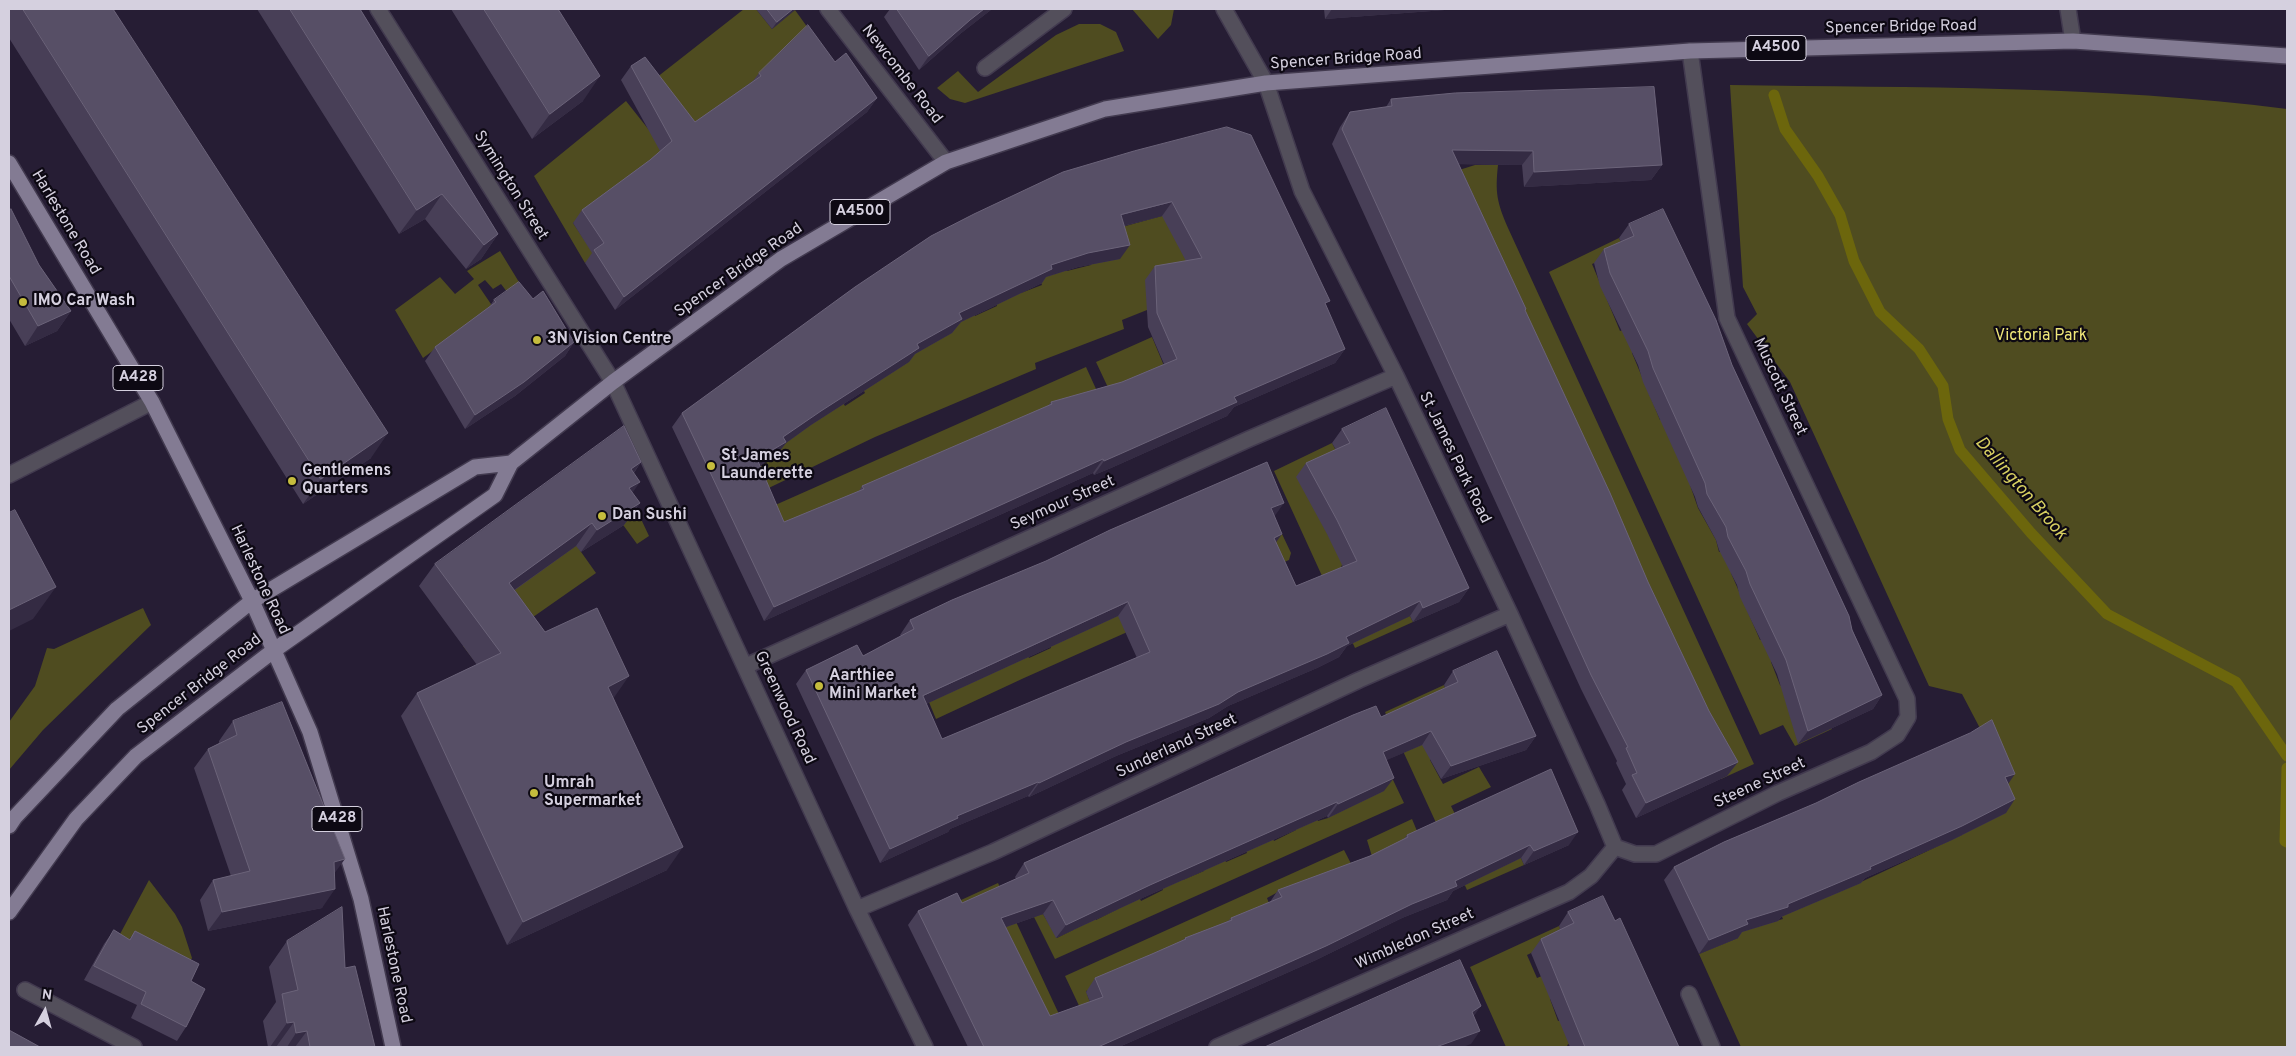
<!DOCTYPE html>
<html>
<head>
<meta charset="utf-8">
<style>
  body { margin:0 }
  #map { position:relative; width:2296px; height:1056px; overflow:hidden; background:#261d34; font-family:Overpass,sans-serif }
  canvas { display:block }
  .frame { position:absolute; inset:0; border:10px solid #d5d0df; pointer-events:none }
  .north { position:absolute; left:20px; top:986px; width:50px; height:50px; -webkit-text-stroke:4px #0d0913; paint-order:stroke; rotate:7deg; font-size:14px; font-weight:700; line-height:20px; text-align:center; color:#d5d0df }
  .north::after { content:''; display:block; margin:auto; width:18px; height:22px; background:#d5d0df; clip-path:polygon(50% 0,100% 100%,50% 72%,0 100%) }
</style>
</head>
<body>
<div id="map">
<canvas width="2296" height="1056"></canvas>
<div class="frame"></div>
<div class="north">N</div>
</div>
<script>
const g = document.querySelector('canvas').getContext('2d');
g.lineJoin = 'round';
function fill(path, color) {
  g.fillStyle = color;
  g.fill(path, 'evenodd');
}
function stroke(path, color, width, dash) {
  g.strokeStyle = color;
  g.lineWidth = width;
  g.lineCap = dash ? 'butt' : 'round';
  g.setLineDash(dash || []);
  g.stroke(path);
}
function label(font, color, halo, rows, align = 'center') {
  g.font = font + ' Overpass,sans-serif';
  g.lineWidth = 4.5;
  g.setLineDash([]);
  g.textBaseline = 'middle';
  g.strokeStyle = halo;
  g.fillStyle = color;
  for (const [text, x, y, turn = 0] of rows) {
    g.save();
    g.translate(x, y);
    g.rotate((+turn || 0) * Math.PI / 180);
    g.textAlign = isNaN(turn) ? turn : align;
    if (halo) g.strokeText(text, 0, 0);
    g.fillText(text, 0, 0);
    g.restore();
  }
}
fill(new Path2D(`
  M744,9H756L772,29L795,10L836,67L573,223L595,256L585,263L534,176L626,101L649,130L647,85Z
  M1132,9H1174L1171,25L1158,39Z
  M1079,24H1100L1116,32L1124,51L965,103L950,99L937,88L958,71L978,92L1056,35Z
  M1730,85C1916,88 2102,85 2287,109V1047H1741L1699,954L1738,938L1727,914L1772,922L1783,919L1772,895L1861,882L1962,835L1952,814L1974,804L1983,824L1993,818L1983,734L1962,694L1929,686L1790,382L1747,324L1757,314L1743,287Z
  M1475,165H1498C1495,193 1497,202 1508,228L1754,764L1721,779L1456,171Z
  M1233,215L1147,310L1122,320L1124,329L1035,363L1036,369L875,437L752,496L754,471L776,456L825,372L845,406L865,393L850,363L962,292L975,316L997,306L986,280L1012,268L1021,293L1042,285L1034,256L1067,271L1091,265L1111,230L1162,216Z
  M1619,238L1625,250L1592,264L1620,331L1645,321L1632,353L1660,420L1684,410L1714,475L1690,485L1698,508L1716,540L1719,552L1744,541L1731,573L1760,640L1784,630L1771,662L1780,685L1826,719L1832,729L1795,746L1783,725L1760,735L1549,272Z
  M500,251L533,305L523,313L501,284L493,289L485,280L478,285L493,307L423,358L395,310L440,277L455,294L474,279L467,271Z
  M1152,337L1167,373L1120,413L1096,362Z
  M1086,367L1107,413L820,548L764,510Z
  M1332,443L1340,458L1322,523L1335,548L1381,547L1341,566L1373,633L1410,616L1413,622L1355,648L1274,471Z
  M625,485L649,536L637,544L613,511Z
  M1274,517L1291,553L1289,560L1024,678L936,719L918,676L1017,632L1029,658L1051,648L1040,622Z
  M574,542L596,573L473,659L463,646L475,640L493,605Z
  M143,608L151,625L43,730L9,770V722L35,686L47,648L54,649Z
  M1444,685L1448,696L1430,760L1443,784L1479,767L1491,787L1451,806L1456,816L1521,858L1524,865L1467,890L1385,712Z
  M1384,761L1404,803L1055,959L1034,917L1043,914L1057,938L1073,930L1085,894L1096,920L1118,909L1107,884L1129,875L1141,901L1163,890L1150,866L1172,857L1183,880L1204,871L1215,835L1226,862L1247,853L1236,828L1262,815L1274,841L1296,830L1285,805L1306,795L1318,821L1328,818Z
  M1412,819L1427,855L1374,863L1367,840Z
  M1344,850L1362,885L1278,892L1267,898L1277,924L1086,991L1093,1011L1083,1014L1065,976Z
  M149,880L175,914L182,927L192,958L182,974L151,947L131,937L120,954L112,949Z
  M998,883L1071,1040L948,906Z
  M1559,926L1564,937L1527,955L1537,978L1583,959L1594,980L1550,999L1558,1021L1604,1002L1613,1024L1567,1045L1568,1047H1506L1470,967Z`), '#4f4c20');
stroke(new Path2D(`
  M1774,95L1785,129L1818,176L1840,215L1854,261L1880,312L1919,349L1943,386L1948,419L1960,450L2031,533L2107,614L2236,682L2287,756
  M2287,768L2285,841L2287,842`), '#6c660c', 11);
const street = new Path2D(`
  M378,9L613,382L857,909L925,1047
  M828,9L946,162
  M1224,9L1266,83L1302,191L1396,376L1510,614L1597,804L1615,847
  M2068,9L2073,41
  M985,68L1064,9
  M9,475L152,402
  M746,666L1249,439L1396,376
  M1615,847L1635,854H1656L1778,793L1871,752L1897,735L1908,717L1907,699L1727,318L1690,51
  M857,909L993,852L1359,680L1510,614
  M25,990L134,1047
  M1689,994L1712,1047
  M1217,1047L1569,892L1591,876L1615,847`);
const primary = new Path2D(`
  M9,163L152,402L252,601L310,732L361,899L393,1047
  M9,826L15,817L117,709L252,601L475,467L511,463
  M9,912L76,819L136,756L273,651L495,495L511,463L613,382L781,259L946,162L1105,109L1266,83L1690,51L2073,41L2287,56`);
stroke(street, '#423a4f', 18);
stroke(primary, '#423a4f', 18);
stroke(street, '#534f5b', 15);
stroke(primary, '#837b93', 15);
fill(new Path2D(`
  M9,9H113L371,458L303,504L9,38Z
  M257,9H360L498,234L481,259L466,269L425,219L399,234Z
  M451,9H558L583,101L532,139Z
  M756,9H796L772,29Z
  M890,9H992L960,34L919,70L884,17Z
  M1324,9H1458L1325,19Z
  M835,62L877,98L867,112L615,310L585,263L592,253L573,223L582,210L650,160L660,151L621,80L631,66L695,122L753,81L759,73Z
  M1391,99L1662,165L1651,180L1524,187L1522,165L1459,164L1526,309L1525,311L1648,582L1709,711L1738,762L1727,776L1636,818L1622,790L1626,784L1616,763L1617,761L1581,689L1332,144L1340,127L1350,112L1386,107Z
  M1134,151L1326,307L1345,349L1335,363L1234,407L1227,416L1111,468L1094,475L1093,473L764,621L672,427L682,413ZM1162,216L1186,261L1155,266L1145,280L1148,327L1164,364L1122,382L1051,402L1048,406L862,486L859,491L784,522L759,466L776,456L786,443L811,425L909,362L915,354L952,333L961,322L1042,283L1046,277L1078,267L1120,259L1124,226Z
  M9,212L39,265L71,311L57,331L25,346L9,319Z
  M1629,224L1732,365L1882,695L1873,709L1798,744L1777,674L1740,597L1737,585L1719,550L1716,540L1698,507L1695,497L1643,382L1638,365L1600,286L1594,263L1604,249L1621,242L1619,238Z
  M533,299L574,342L565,356L515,396L465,429L425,361L435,347L489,307L494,300Z
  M1342,429L1469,588L1459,602L1413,622L1410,616L1347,646L1339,657L1317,668L1228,706L1209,718L1116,756L1029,797L1028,796L950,829L948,832L880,863L796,684L806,670L863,656L901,636L900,635L910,620L1274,516L1276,542L1296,586L1343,567L1327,534L1296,477L1306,463L1336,450L1332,443ZM1118,616L1137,658L942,739L926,704Z
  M641,462L634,473L632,493L640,503L624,525L581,552L576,546L515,590L545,632L614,699L667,870L507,945L401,716L417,693L477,665L419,586L435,564Z
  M1453,671L1536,736L1526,750L1441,779L1422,745L1386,760L1384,791L1328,818L1327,816L1140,899L1056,938L1043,914L1006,927L1050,1016L1090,1002L1086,992L1095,978L1152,954L1183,940L1185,938L1228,921L1231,918L1270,902L1278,890L1370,856L1404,839L1407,835L1569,845L1524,865L1521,858L1453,891L1447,900L1402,918L1316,960L1119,1047H968L908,925L918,911L962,903L1016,879L1015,877L1024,863L1381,717L1445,688L1444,685Z
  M233,721L335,873L322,908L208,931L200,900L213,880L231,876L194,768L208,749L219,743V741Z
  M2008,784L2006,813L1952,840L1865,878L1861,883L1781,917L1778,921L1742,932L1738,938L1699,954L1664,880L1674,867Z
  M1568,912L1615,921L1679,1047H1570L1531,953L1541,939L1560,929L1559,926Z
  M114,930L129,940L135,931L191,981L186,1027L177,1041L131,1018L137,1005L84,980L104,944Z
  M287,941L345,968L375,1047H268L263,1021L276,1002L269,967Z`), '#483f57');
fill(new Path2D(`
  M793,9H796L772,29L777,22Z
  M984,9H992L960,34L919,70L929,56L970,20Z
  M1332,9H1458L1325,19Z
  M600,76L583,101L532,139L550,114Z
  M877,98L867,112L615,310L624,297Z
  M1452,150L1533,151L1522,165L1441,164Z
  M1662,165L1651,180L1524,187L1534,172Z
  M442,194L425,219L399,234L417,210Z
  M1172,202L1162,216L1111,229L1121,215Z
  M498,234L481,259L466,269L484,245Z
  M1130,245L1120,259L1078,267L1046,277L1042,283L961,322L952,333L915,354L909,362L811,425L786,443L776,456L747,473L757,459L783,437L959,313L1051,265L1088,253Z
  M71,311L57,331L25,346L38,326Z
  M574,342L565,356L515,396L465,429L475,415Z
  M1345,349L1335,363L1234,407L1227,416L1111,468L1094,475L1104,461L1234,397Z
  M388,433L371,458L303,504L321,479Z
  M1103,459L1093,473L764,621L774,607Z
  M641,462L625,485L631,469Z
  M640,482L624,505L629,488Z
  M640,503L624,525L581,552L597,530Z
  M1284,503L1274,517L1271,508Z
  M592,523L576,546L493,605L509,583Z
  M1282,534L1272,548L1274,538Z
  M56,587L33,619L9,631V610Z
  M1469,588L1459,602L1413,622L1423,608Z
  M1420,601L1410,616L1347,646L1339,657L1317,668L1228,706L1209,718L1116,756L1029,797L1039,783L1126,742L1238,692L1346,637Z
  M1128,602L1118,616L913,710L923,696Z
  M629,676L613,699L608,687Z
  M1882,695L1873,709L1798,744L1808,731Z
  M1431,731L1422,745L1373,766L1383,752Z
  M1536,736L1526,750L1441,779L1451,766Z
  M1738,762L1727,776L1636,818L1646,803Z
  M2015,774L2006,787L2005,777Z
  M1394,778L1384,791L1328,818L1338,804Z
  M1038,782L1028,796L950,829L948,832L880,863L890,849L957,816Z
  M2015,799L2006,813L1952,840L1865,878L1861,883L1781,917L1778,921L1742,932L1738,938L1699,954L1709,940L1746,920L1788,904Z
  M1337,802L1327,816L1140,899L1056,938L1066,925L1150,885Z
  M1578,832L1569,845L1524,865L1534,851Z
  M1530,845L1521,858L1453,891L1447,900L1402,918L1316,960L1119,1047H1098L1455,881Z
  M683,847L667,870L507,945L523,922Z
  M345,859L331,878L334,862Z
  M335,889L322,908L208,931L222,912Z
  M1053,900L1043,914L992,932L1001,918Z
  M1481,1006L1471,1020L1472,1012Z
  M294,1022L276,1047H270L287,1023Z
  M307,1031L295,1047H287L296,1033Z
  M1480,1031L1471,1044L1463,1047H1436Z`), '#342b43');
const building = new Path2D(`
  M23,9H113L388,433L321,479Z
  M290,9H360L498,234L484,245L442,194L417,210Z
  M484,9H558L600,76L550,114Z
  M767,9H793L777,22Z
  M897,9H984L970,20L929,56Z
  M808,25L835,62L846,53L877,98L624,297L594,250L604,243L582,210L650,160L672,141L631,66L645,57L695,122L761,76L759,73Z
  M1654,87L1662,165L1534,172L1533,151L1452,150L1526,309L1525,310L1610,493L1648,582L1709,711L1738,762L1646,803L1632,775L1637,773L1626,748L1628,747L1591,675L1342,129L1350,112L1392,106L1391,99L1455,93Z
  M1227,127L1251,135L1330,301L1325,303L1345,349L1234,397L1237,402L1120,454L1104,461L1103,459L774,607L682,413L855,287L931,236L974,214L1063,172L1134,151ZM1172,202L1202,258L1155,266L1157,313L1177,359L1122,382L1051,402L1052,404L862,486L864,489L784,522L757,459L786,442L783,437L821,411L919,348L917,344L962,319L959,313L1052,269L1051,265L1088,253L1130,245L1121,215Z
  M11,209L39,265L71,311L38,326L9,276V212Z
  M1663,209L1716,320L1732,365L1849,616L1852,630L1882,695L1808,731L1786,660L1750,584L1746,571L1728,537L1726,527L1707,494L1705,483L1653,368L1648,351L1610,273L1604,249L1634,236L1629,224Z
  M519,282L533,299L543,291L574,342L524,382L475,415L435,347L496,302L494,300Z
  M1386,408L1469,588L1423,608L1420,601L1346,637L1349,643L1327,654L1238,692L1219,704L1126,742L1039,783L1038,782L957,816L958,818L890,849L806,670L857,645L863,656L914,629L910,620L952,600L1046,561L1110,530L1267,462L1284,503L1271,508L1282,534L1274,538L1296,586L1357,561L1337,520L1306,463L1350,443L1342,429ZM1128,602L1150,652L942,739L923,696Z
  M624,426L641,462L631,469L640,482L629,488L640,503L597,530L592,523L509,583L545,632L597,608L629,676L608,687L683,847L523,922L417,693L501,653L435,564Z
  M15,510L56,587L9,610V513Z
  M1497,651L1536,736L1451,766L1431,731L1383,752L1394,778L1338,804L1337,802L1150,885L1066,925L1053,900L1001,918L1050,1016L1103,997L1095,978L1152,954L1186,939L1185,938L1232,920L1231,918L1282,897L1278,890L1370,856L1408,837L1407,835L1551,769L1578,832L1534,851L1530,845L1455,881L1457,886L1412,904L1326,946L1098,1047H984L918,911L957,893L962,903L1029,873L1024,863L1353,715L1376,706L1381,717L1458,682L1453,671Z
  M282,702L345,859L334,862L335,889L222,912L213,880L250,871L208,749L237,735L233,721Z
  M1992,720L2015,774L2005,777L2015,799L1962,826L1870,867L1871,869L1788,904V907L1746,920L1748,924L1709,940L1674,867L1724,842L1816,803L1859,782L1970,733Z
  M1603,896L1615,921L1620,918L1679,1047H1585L1541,939L1574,923L1568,912Z
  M342,907L345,968L355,966L375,1047H310L307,1031L296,1033L294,1022L287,1023L282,994L298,990L287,941Z
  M114,930L130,940L135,931L199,964L191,981L205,989L186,1027L141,1004L146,992L94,966Z
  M1460,960L1481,1006L1472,1012L1480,1031L1436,1047H1265Z
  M9,1030L40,1047H9Z`);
fill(building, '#574f66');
stroke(building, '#6b6379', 1);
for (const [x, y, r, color] of [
  [23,302,5,"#c5bc3d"],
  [537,340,5,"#c5bc3d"],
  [711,466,5,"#c5bc3d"],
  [292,481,5,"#c5bc3d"],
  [602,516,5,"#c5bc3d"],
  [819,686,5,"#c5bc3d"],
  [534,793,5,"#c5bc3d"]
]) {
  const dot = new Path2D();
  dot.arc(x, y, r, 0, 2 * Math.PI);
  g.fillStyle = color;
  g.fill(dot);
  stroke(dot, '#0d0913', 2);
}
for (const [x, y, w] of [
  [1776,48,60],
  [860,212,60],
  [138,378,50],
  [337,819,50]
]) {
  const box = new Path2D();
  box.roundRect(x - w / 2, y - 12.5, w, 25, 4);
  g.fillStyle = '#0d0913';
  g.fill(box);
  stroke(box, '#d5d0df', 1);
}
label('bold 15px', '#d5d0df', null, [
  ["A4500",1776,48],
  ["A4500",860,212],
  ["A428",138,378],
  ["A428",337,819]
]);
label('16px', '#d5d0df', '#0d0913', [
  ["Spencer Bridge Road",1901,28,-1],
  ["Spencer Bridge Road",1346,60,-4],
  ["Newcombe Road",901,75,52],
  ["Symington Street",510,186,58],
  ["Harlestone Road",65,223,59],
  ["Spencer Bridge Road",739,271,-35],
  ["Muscott Street",1779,387,65],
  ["St James Park Road",1454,458,64],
  ["Seymour Street",1063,504,-24],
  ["Harlestone Road",259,580,65],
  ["Spencer Bridge Road",200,685,-38],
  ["Greenwood Road",784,708,65],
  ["Sunderland Street",1177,747,-25],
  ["Steene Street",1760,784,-25],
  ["Wimbledon Street",1415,940,-24],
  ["Harlestone Road",393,965,78]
]);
label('bold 16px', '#d5d0df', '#0d0913', [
  ["IMO Car Wash",33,302],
  ["3N Vision Centre",547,340],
  ["St James",721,457],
  ["Launderette",721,475],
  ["Gentlemens",302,472],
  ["Quarters",302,490],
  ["Dan Sushi",612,516],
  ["Aarthiee",829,677],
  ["Mini Market",829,695],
  ["Umrah",544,784],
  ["Supermarket",544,802]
], 'left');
label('16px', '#eee679', '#0d0913', [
  ["Victoria Park",2041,337]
]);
label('italic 18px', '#d7cf61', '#0d0913', [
  ["Dallington Brook",2020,489,49]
]);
</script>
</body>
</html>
